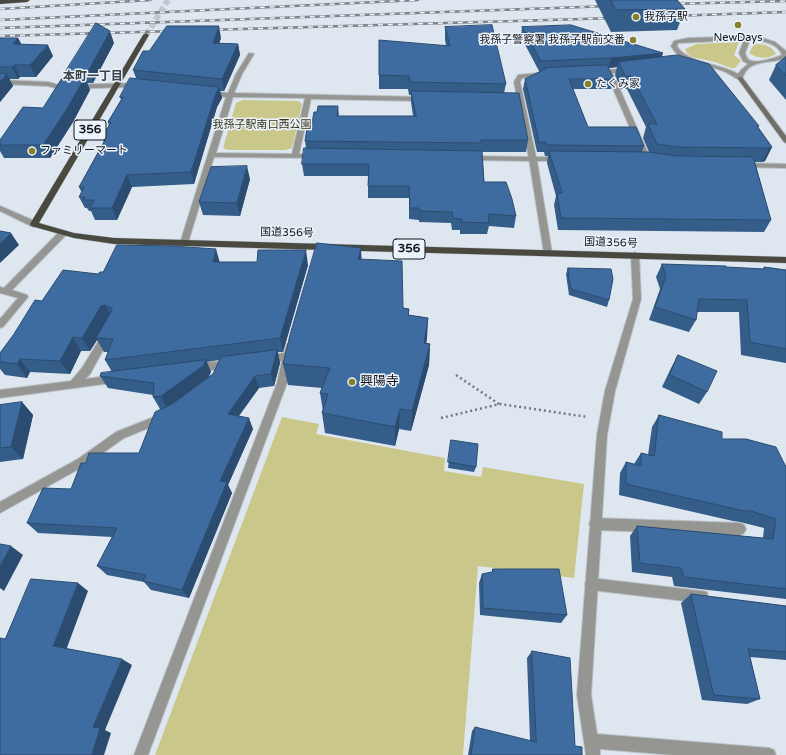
<!DOCTYPE html>
<html>
<head>
<meta charset="utf-8">
<style>
  body { margin:0 }
  canvas { display:block; background:#dee6ef }
</style>
</head>
<body>
<canvas width="786" height="755"></canvas>
<script>
const g = document.querySelector('canvas').getContext('2d');
g.lineJoin = 'round';
function fill(path, color) {
  g.fillStyle = color;
  g.fill(path, 'evenodd');
}
function stroke(path, color, width, dash) {
  g.strokeStyle = color;
  g.lineWidth = width;
  g.lineCap = dash ? 'butt' : 'round';
  g.setLineDash(dash || []);
  g.stroke(path);
}
function label(font, color, halo, rows, align = 'center') {
  g.font = font + ' "Varela Round","Noto Sans JP",sans-serif';
  g.lineWidth = 3;
  g.setLineDash([]);
  g.textBaseline = 'middle';
  g.strokeStyle = halo;
  g.fillStyle = color;
  for (const [text, x, y, turn = 0] of rows) {
    g.save();
    g.translate(x, y);
    g.rotate((+turn || 0) * Math.PI / 180);
    g.textAlign = isNaN(turn) ? turn : align;
    if (halo) g.strokeText(text, 0, 0);
    g.fillText(text, 0, 0);
    g.restore();
  }
}
fill(new Path2D(`
  M739,42L734,55L741,61L735,68H731L715,62L692,57L687,53L685,49L697,44Z
  M754,44C763,44 772,45 776,54C768,59 757,59 749,53Z
  M243,100L298,101L302,104L292,148L285,150H228L223,148L236,103Z
  M282,417L319,424L316,434L445,458L444,471L481,477L483,467L584,484L574,578L478,566L463,755H155Z`), '#cac78a');
stroke(new Path2D(`
  M146,35L168,0`), '#c0c7cf', 6, [6, 3]);
const service = new Path2D(`
  M756,36L775,42L786,51V58C775,63 758,60 749,68C745,71 744,75 742,79L740,80C734,78 729,73 723,71C706,64 681,65 671,46L674,41L688,38ZM744,40L739,53L743,61L748,64L741,70L738,74C722,64 686,63 677,46L678,43ZM750,40C761,40 778,43 782,55C775,58 753,65 748,59C746,57 746,55 745,53Z
  M62,231L66,234L65,236L12,290L27,295L28,297L3,327L0,328V319L18,298L0,293V287L4,288L59,232Z
  M595,518L740,523L744,525L746,529L744,533L740,535L595,530L591,528L589,524L591,520Z
  M591,578L702,591L707,592L708,597L707,602L702,603L591,590L587,588L585,584L587,580Z`);
const minor = new Path2D(`
  M249,53L254,54L242,74L234,93L423,97L426,99L423,101L311,99L299,154H319V158L214,157L188,243L187,245H181L180,243L226,97L208,95L205,93L208,91L228,93L236,74ZM233,97L305,98L292,154L216,153Z
  M786,54V58L782,56L783,55Z
  M629,68L632,70L631,71L607,74L604,72L607,70Z
  M0,80L48,82L59,85L138,83L141,85L138,87L59,89L48,86L0,84Z
  M467,156L533,157L537,159L533,161L470,160H467Z
  M740,163L786,164V168L743,167H740Z
  M635,252L639,255L641,299L615,391L607,435L591,695L597,734L769,748L774,750L776,755H674L600,749V755H586L577,695L597,435L605,391L633,299L631,255Z
  M107,330L112,334L90,374L85,379L115,375L119,376L120,379L119,382L0,398V390L71,381L82,368L104,332Z
  M290,343L295,347L287,383L148,755H134L277,383L282,361L266,363L263,362L261,359L263,356L284,353L287,344Z
  M221,361L224,362L226,365L224,368L221,369L196,372L193,371L191,368L193,365L196,364Z
  M164,413L168,414L169,417L168,420L124,438L86,465L0,513V502L78,459L116,432Z`);
const tertiary = new Path2D(`
  M605,71H609L614,76L651,160L650,162H643L639,160L643,158L608,77L604,72Z
  M547,72L550,74L549,75L522,78L520,82L536,157H561L565,159L561,161H537L552,253L548,256L544,253L529,159L514,82L518,75Z
  M0,206L37,222L38,224L34,227L31,226L0,211Z`);
const secondary = new Path2D(`
  M738,77H742L786,136V143L784,142L738,79Z`);
const trunk = new Path2D(`
  M0,0H30L27,2L0,4Z
  M146,33L149,35L39,223L74,233L114,238L786,257V263L114,244L74,238L31,226L30,224L143,35Z`);
stroke(service, '#bac1c9', 2);
stroke(minor, '#bac1c9', 2);
stroke(tertiary, '#bac1c9', 2);
stroke(secondary, '#bac1c9', 2);
stroke(trunk, '#bac1c9', 1);
stroke(new Path2D(`
  M456,375L499,404
  M441,418L500,404L588,417`), '#74797f', 2.5, [2, 3]);
fill(service, '#959591');
fill(minor, '#959591');
fill(tertiary, '#959591');
fill(secondary, '#6f6f68');
fill(trunk, '#4a4940');
const rail = new Path2D(`
  M670,4L786,1
  M0,9L151,0
  M672,16L786,12
  M0,20L418,0
  M0,28L610,6
  M208,30L616,18
  M0,36L174,31`);
stroke(rail, '#7e8389', 2.5);
stroke(rail, '#ebf3fc', 1.5, [5]);
fill(new Path2D(`
  M595,0H677L685,9L677,30L611,32Z
  M445,27L506,84L504,93L528,140L526,152H482L484,182L516,216L514,228L489,226L487,234H460V230H452L451,223L419,222V220L409,219V198H368V176H304L302,164L306,148L305,141L311,128L339,116H413L411,102V95H409L408,89H379V75L446,45L445,40Z
  M522,27L662,57L759,126L758,127L772,147L765,161L762,162H755L771,220L764,232L558,230L554,205L556,196L547,163L548,156H545L544,152H537L523,89L525,79L541,71H539L521,37ZM617,67L615,75L621,89H627L646,127L643,138L649,152H642L644,146L588,127L573,89H611L614,79L609,68Z
  M0,38H18L21,44L53,56L36,77H20L18,79H9L13,86L0,102Z
  M221,38L219,43L238,44L240,55L224,91H220L222,98L217,107L194,184L132,187L117,220H95L91,211H89L87,208H85L79,197L82,193L79,187L104,142L102,138L109,126L108,122L121,100L120,97L136,78L133,70L149,51Z
  M114,43L93,83H87L90,90L73,122L50,158H4L0,151V140L43,108L69,78L66,71Z
  M786,57V100L769,80L776,65Z
  M250,179L240,216L203,215L199,202Z
  M361,248V259L403,308L409,309V315L428,318L426,343L430,344L429,365L411,431L399,429L395,446L325,433L322,413L323,411L320,393L322,388L288,385L283,364Z
  M220,262L308,265L283,352H278L280,363L274,386L259,388L239,416L253,429L228,485L232,493L189,598L151,590L144,582L107,575L97,566L112,537L38,533L27,523L71,489L86,463L139,453L162,409H160L153,397V395L108,388L100,376L112,372L105,360L108,352H104L97,340L90,351H81L70,374L30,372L27,378L5,375L0,369V353L42,301L98,274L103,272ZM219,360L213,374L208,378L211,372L207,362Z
  M662,264L763,269L764,267L786,270V363L741,355L739,312H697L696,320L689,332L649,320L660,289L656,277Z
  M568,268L609,300L607,307L569,295L566,274Z
  M678,355L707,392L699,404L662,387L671,368Z
  M22,402L33,415L23,459L0,462V405Z
  M659,415L722,439L786,467V599L674,586L672,577L632,572L630,536L637,526L763,538L764,528L740,522L733,521L619,495L620,473L626,462L634,464L641,453L648,455L652,427Z
  M451,440L476,467L474,472L448,468Z
  M493,569L567,615L561,623L480,615L479,583L482,574L491,573Z
  M691,594L786,606V660L750,657L760,699L747,704L702,700L681,603Z
  M532,651L575,746L582,755H468L472,731L475,727L530,741L527,658Z`), '#355d8a');
fill(new Path2D(`
  M219,26L221,38L215,55L213,43Z
  M110,31L114,43L93,83L89,70Z
  M18,38L24,49L13,44Z
  M238,44L240,55L224,91L222,79Z
  M48,45L53,56L36,77L30,65Z
  M663,53L660,63L619,62L617,67L608,68L611,58Z
  M14,65L20,77L18,79L12,67Z
  M7,74L13,86L0,102V82Z
  M85,77L90,90L73,122L50,158L43,145Z
  M219,87L222,98L217,107L194,184L191,172L215,96Z
  M338,106L339,117L337,116Z
  M772,147L765,161L762,162L769,148Z
  M247,166L250,179L240,216L237,203Z
  M127,175L132,187L117,220L112,208Z
  M11,233L19,245L0,263V244Z
  M361,248L362,269L358,259Z
  M216,249L220,263L213,262Z
  M306,250L308,265L283,352L280,338Z
  M105,305L113,319L96,338L97,340L90,351L82,338L101,306Z
  M428,318L427,339L423,364L424,343Z
  M73,337L81,351L70,374L60,361Z
  M430,344L429,365L411,431L412,411Z
  M277,350L280,363L274,386L271,374Z
  M20,359L30,372L27,378L17,364Z
  M206,360L211,372L208,378L167,408L161,396Z
  M255,376L259,388L232,425L228,414Z
  M22,402L33,415L23,459L11,447Z
  M400,409L399,429L395,446V427Z
  M249,418L253,429L228,485L232,493L189,598L182,590L220,481Z
  M11,546L23,555L4,591L0,588V566Z
  M78,583L88,591L65,653L53,646Z
  M122,659L132,665L105,730L111,733L104,755H92L93,727Z`), '#2b4c70');
const building = new Path2D(`
  M611,0H677L685,9L616,10Z
  M96,23L110,31L89,70L66,71Z
  M492,25L506,84L410,82L409,76L379,75V40L450,46L445,27Z
  M571,25L663,53L611,58L541,61L522,27Z
  M167,26H219L213,43L238,44L222,79L133,70L143,51H149Z
  M0,38H18L13,44L48,45L30,65H14L12,67H0Z
  M678,55L709,64L759,126H757L772,147L769,148L679,147L657,144L648,124H657L631,76H625L619,62Z
  M786,57V76L776,65Z
  M607,65L614,79H569L588,127H636L644,146L547,145L546,142H539L525,79L545,69V68Z
  M0,73L7,74L0,82Z
  M85,77L67,109L43,145H0V140L23,107L43,108L62,78Z
  M130,78L219,87L215,96L191,172L127,175L112,208H90L94,200H83L85,197H79L84,187H79L105,140L102,138L111,122H108L123,97H120Z
  M411,91L519,93L528,140H481V143L305,141L307,128H311L314,112H317L318,106H338L337,116H416Z
  M304,148L482,151L484,182H506L512,199L516,216L488,214L489,223L462,222V219L453,218L452,212L420,211L419,208H410L409,186H368L369,164H302Z
  M549,151L648,152L678,156L753,157L771,220L561,218L557,193H562Z
  M247,166L237,203L199,202L211,167Z
  M0,231L11,233L0,244Z
  M317,243L361,248L358,259L402,261L403,308L409,309L408,315L428,318L424,343L430,344L412,411L400,409L395,427L322,413L328,394L320,393L330,368L283,364L290,335Z
  M117,245L172,246L216,249L213,262H257L258,250H306L280,338L105,360L113,339L96,338L112,310V308L105,305L101,306L82,338L73,337L60,361L20,359L17,364L0,362V353L14,334L35,300L42,301L63,270L98,274L100,272H103Z
  M662,264L726,266V267L765,269L764,267L786,270V349L750,342L747,300L699,299L696,320L655,307L666,276Z
  M568,268L611,269L613,279L609,300L571,289Z
  M277,350L271,374L255,376L228,414L249,418L220,481L227,482L182,590L143,581L146,575L97,566L117,528L27,523L43,488L71,489L81,463H86L89,453H139L155,412L172,404L213,374L221,357Z
  M678,355L717,371L707,392L670,375Z
  M206,360L203,366L161,396L153,397L154,383L100,376L101,373Z
  M22,402L11,447L0,448V405Z
  M659,415L722,432V439H746L776,447L786,467V589L684,577L681,568L640,563L637,526L773,539L776,519L751,511H744L626,484V462L641,466V453L654,456Z
  M451,440L478,444L476,467L448,462Z
  M0,544L11,546L0,566Z
  M493,569H559L567,615L483,608L482,574L492,572Z
  M31,579L78,583L53,646L122,659L93,727L100,728L92,755H0V638L5,639Z
  M691,594L786,606V652L748,649L760,699L714,695Z
  M532,651L570,658L575,746L582,747V755H471L475,727L536,742Z`);
fill(building, '#3e6ca0');
stroke(building, '#2b4c70', 1);
for (const [x, y, r, color] of [
  [636,17,4,"#857f27"],
  [738,25,4,"#857f27"],
  [633,40,4,"#857f27"],
  [588,84,4,"#857f27"],
  [32,151,4,"#857f27"],
  [352,382,4,"#857f27"]
]) {
  const dot = new Path2D();
  dot.arc(x, y, r, 0, 2 * Math.PI);
  g.fillStyle = color;
  g.fill(dot);
  stroke(dot, '#ebf3fc', 1.5);
}
label('11px', '#15171a', '#ebf3fc', [
  ["我孫子駅",644,17],
  ["NewDays",738,38,"center"],
  ["我孫子警察署 我孫子駅前交番",625,40,"right"],
  ["たくみ家",596,84],
  ["ファミリーマート",40,151]
], 'left');
label('11px', '#383615', '#ebf3fc', [
  ["我孫子駅南口西公園",262,125]
]);
label('11px', '#15171a', '#ebf3fc', [
  ["国道356号",287,233,1],
  ["国道356号",611,243,2]
]);
label('bold 12px', '#3d434b', '#ebf3fc', [
  ["本町一丁目",93,77]
]);
for (const [x, y, w] of [
  [90,130,32],
  [409,249,32]
]) {
  const box = new Path2D();
  box.roundRect(x - w / 2, y - 10, w, 20, 3);
  g.fillStyle = '#ebf3fc';
  g.fill(box);
  stroke(box, '#15171a', 1);
}
label('bold 12px', '#15171a', null, [
  ["356",90,130],
  ["356",409,249]
]);
label('13px', '#15171a', '#ebf3fc', [
  ["興陽寺",360,382]
], 'left');
</script>
</body>
</html>
